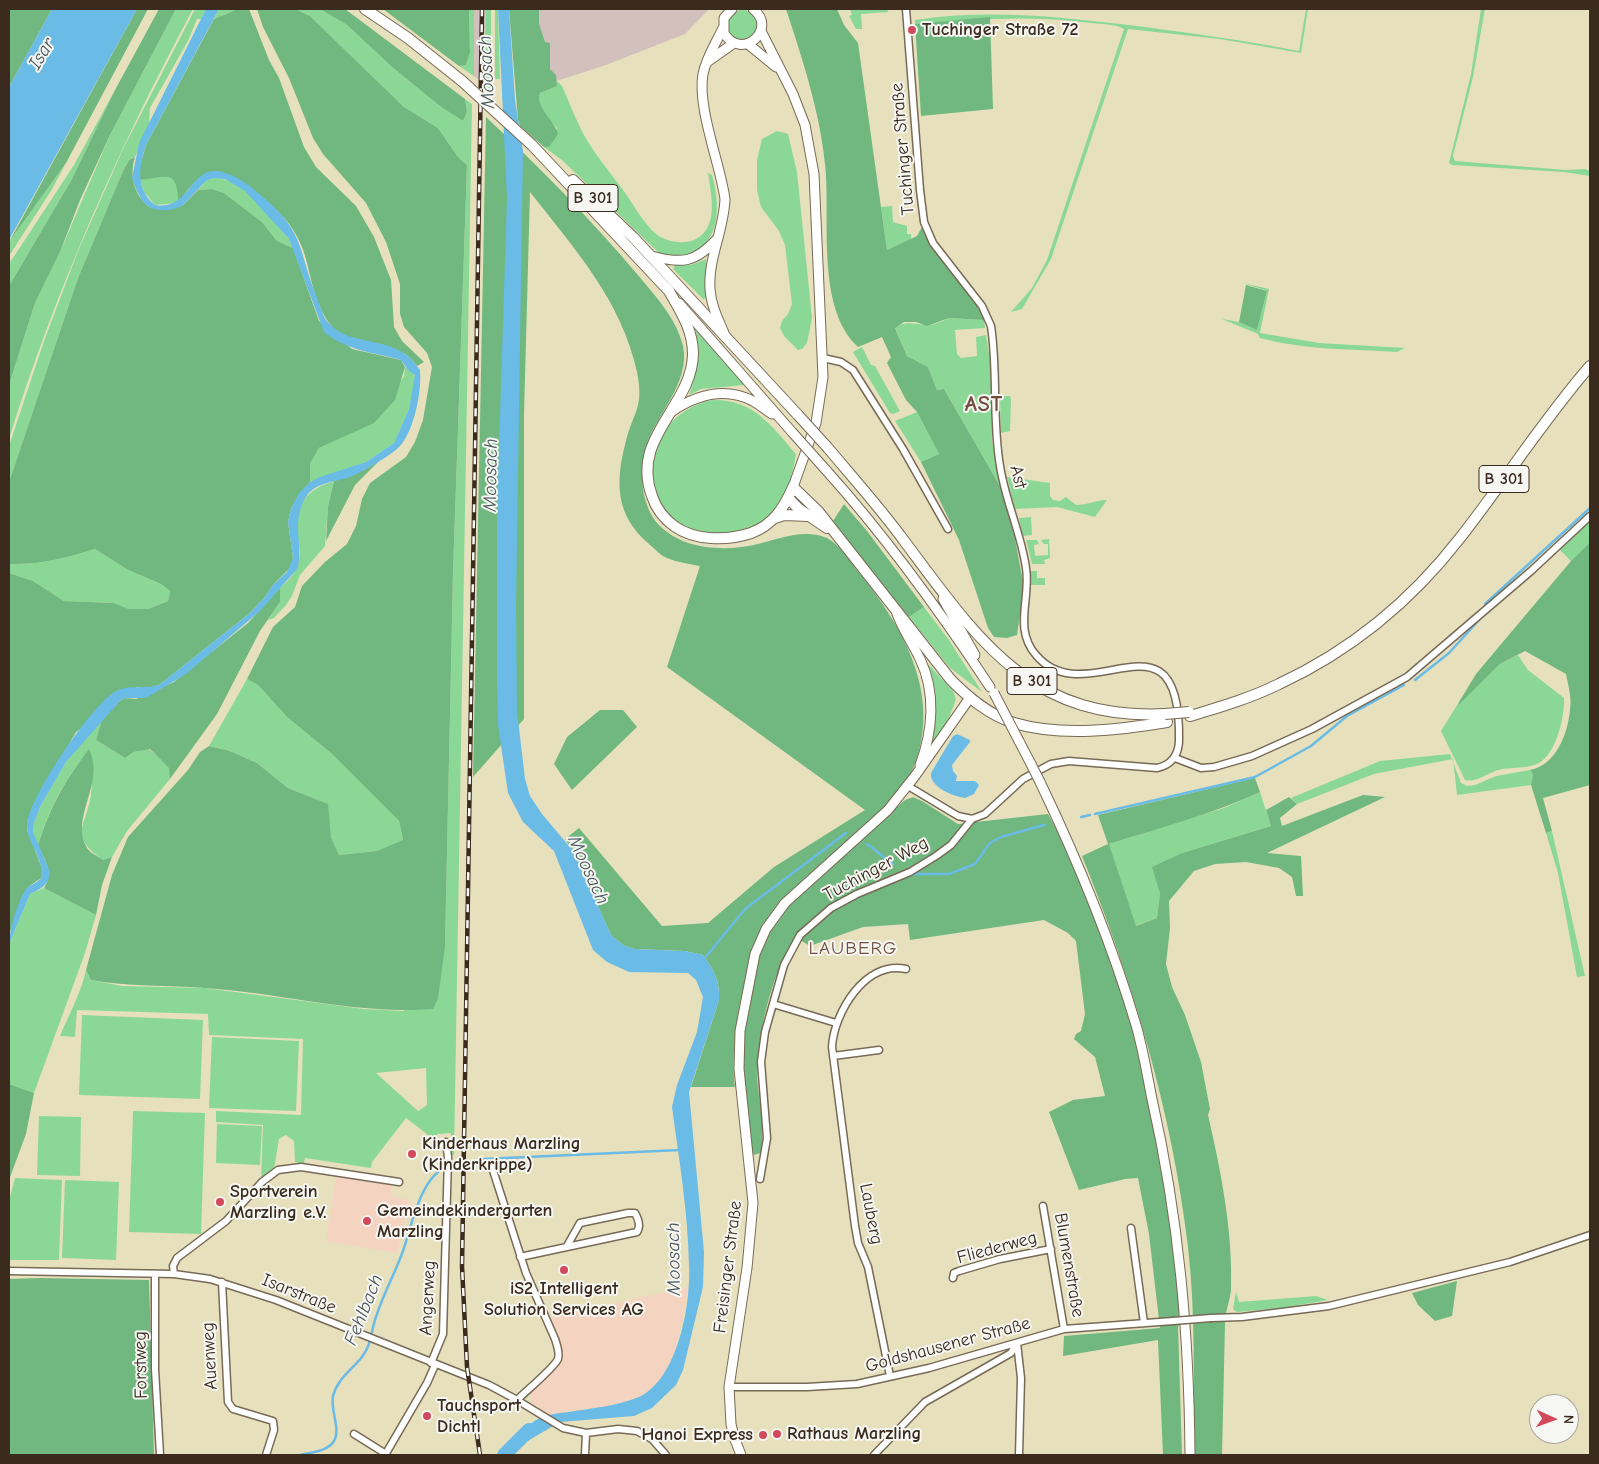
<!DOCTYPE html>
<html>
<head>
<meta charset="utf-8">
<style>
  body { margin:0 }
  #map { position:relative; width:1599px; height:1464px; overflow:hidden; background:#e7e0bd; font-family:"Comic Neue",sans-serif }
  canvas { display:block }
  .frame { position:absolute; inset:0; border:10px solid #3b2a1e; pointer-events:none }
  .north { position:absolute; left:1529px; top:1394px; width:50px; height:50px; box-sizing:border-box; background:#f6f6f2; border:1px solid #aba49d; border-radius:50%; rotate:92deg; font-size:14px; font-weight:700; line-height:20px; text-align:center; color:#3b2a1e }
  .north::after { content:''; display:block; margin:auto; width:18px; height:22px; background:#d1495b; clip-path:polygon(50% 0,100% 100%,50% 72%,0 100%) }
</style>
</head>
<body>
<div id="map">
<canvas width="1599" height="1464"></canvas>
<div class="frame"></div>
<div class="north">N</div>
</div>
<script>
const g = document.querySelector('canvas').getContext('2d');
g.lineJoin = 'round';
function fill(path, color) {
  g.fillStyle = color;
  g.fill(path, 'evenodd');
}
function stroke(path, color, width, dash) {
  g.strokeStyle = color;
  g.lineWidth = width;
  g.lineCap = dash ? 'butt' : 'round';
  g.setLineDash(dash || []);
  g.stroke(path);
}
function label(font, color, halo, rows, align = 'center') {
  g.font = font + ' "Comic Neue",sans-serif';
  g.lineWidth = 4;
  g.setLineDash([]);
  g.textBaseline = 'middle';
  g.strokeStyle = halo;
  g.fillStyle = color;
  for (const [text, x, y, turn = 0] of rows) {
    g.save();
    g.translate(x, y);
    g.rotate((+turn || 0) * Math.PI / 180);
    g.textAlign = isNaN(turn) ? turn : align;
    if (halo) g.strokeText(text, 0, 0);
    g.fillText(text, 0, 0);
    g.restore();
  }
}
fill(new Path2D(`
  M336,1176L391,1185V1196L410,1200L397,1253L326,1241Z
  M688,1287L684,1315L675,1351L664,1376L654,1387L641,1396L621,1404L549,1415L531,1402V1391L560,1361L548,1318Z`), '#f5d3c1');
fill(new Path2D(`
  M474,9H486V86L474,76Z
  M529,9H709L685,34L606,65L538,87Z`), '#d1c0bc');
fill(new Path2D(`
  M176,9H193C119,147 56,289 9,439V385L35,303L60,252L110,135Z
  M195,9H206L201,19H197L188,41L150,108L149,124L135,157L129,160L123,171L78,278L9,482V446L44,341L78,251L124,147Z
  M219,9H238L214,19Z
  M295,9H320L347,25L392,67L441,107L463,121L467,112L465,99L472,104L454,1155H451V1133L438,1134L432,1138L406,1118L372,1162L371,1168L305,1158L304,1164L295,1162L294,1141L286,1135L279,1139L274,1169L261,1180L263,1125L216,1122V1111L301,1115L303,1039L209,1035L208,1014L77,1010L75,1037L60,1036C69,1014 81,993 86,970L91,980L122,986L205,988L364,1009L404,1011L445,947L453,573L467,165L458,157L438,128L404,107L310,16ZM426,1068L427,1105L418,1111L376,1073Z
  M469,9H474V76L459,66L466,65L470,53Z
  M486,9H491V89L486,86Z
  M495,9H498L500,79H495Z
  M887,9L888,12L861,14L862,29H856L849,16L852,15L850,10Z
  M1306,9H1308L1301,53L1220,39L1128,29L1051,259L1022,309L1011,312L1032,288L1047,260L1124,29C1115,24 1101,24 1091,23C1032,15 974,19 915,24V20C990,8 1070,18 1145,27C1197,34 1248,41 1299,51Z
  M1481,9H1485L1473,77L1453,156L1455,161L1566,170L1585,169L1590,171V176L1564,172L1452,165L1449,163L1471,74Z
  M728 25a15 15 0 1 1 30 0a15 15 0 1 1-30 0Z
  M557,81L562,86C569,102 576,120 584,135C596,156 612,175 626,194C635,208 644,223 656,234C666,242 684,245 696,239C719,227 711,194 708,173L712,175C719,199 722,235 697,251C692,254 686,258 679,258C673,258 666,255 660,254L563,161L544,147H549L557,128C548,118 537,107 540,93L557,86Z
  M115,90L72,179L9,286V264L74,165Z
  M777,131L788,134L797,172L812,318L807,343L802,349L798,350L784,336L780,328L782,321L788,314L792,304L785,245L779,231L761,207L757,190V160L762,139Z
  M66,163L51,191L9,256V242Z
  M166,175C179,180 178,190 178,203L155,205L144,192L140,180Z
  M213,178C247,178 268,218 289,239L293,248L277,241L262,222L224,193L212,189L198,190L206,181Z
  M892,206L893,222L907,226V234H911V239L887,250L881,207Z
  M706,259V296L704,300L673,269L675,265H691Z
  M1243,283L1269,289L1260,333L1319,343L1405,348L1397,352C1351,349 1304,350 1260,338L1258,334L1222,319L1239,322L1257,330L1267,291Z
  M949,318L984,320L985,328L955,330L957,354L961,358L977,356L976,337L986,335L991,366L992,441L1000,486L944,389L937,390L928,367L907,356L895,327C907,321 913,324 926,325C932,326 943,321 949,318Z
  M696,330L745,385L701,389L689,395C697,373 699,354 696,330Z
  M862,347L871,365L875,366L900,411L893,414L890,413L853,352Z
  M405,367L413,372L416,379L409,409L394,443L366,462L310,482V464L319,448L374,422L404,376Z
  M1000,396H1010L1011,399L1010,431L1001,433Z
  M713,400C753,399 772,426 796,454C793,475 786,497 772,513C747,540 679,541 658,508C656,504 655,495 654,490C642,448 671,408 713,400Z
  M917,412L939,454L921,462L895,421Z
  M1007,477L1050,483V496L1053,500L1060,501L1066,497L1076,505C1087,505 1097,500 1107,500L1095,517L1057,507L1015,509Z
  M334,481L328,506L325,546L300,575L292,596L286,605L274,618L268,620L280,602V588C289,580 297,572 299,560C301,551 298,541 297,533C296,503 306,490 334,481Z
  M1031,517L1032,535L1023,536L1019,518Z
  M1590,520V542L1571,561L1559,549Z
  M1049,539L1050,558L1044,560L1045,564H1032L1026,540H1037L1039,544L1034,545L1035,556L1048,555V544H1044L1041,540Z
  M95,549L128,570L161,584L170,591L168,601L148,609H129L114,603L64,601L33,581L9,573V564C39,565 66,558 95,549Z
  M1031,571H1037V578H1045V585H1030Z
  M924,607L949,640L982,692L950,668L909,617Z
  M1518,655L1528,670L1564,698C1565,716 1556,756 1537,764C1525,769 1510,767 1498,770C1488,773 1476,783 1465,780L1441,731L1459,702V705L1500,664Z
  M928,664L953,691L956,699L949,718L932,745C937,716 936,692 928,664Z
  M247,679L258,685L287,717L332,754L399,821L403,841L377,851L339,855L331,837L327,804L288,788L257,763L230,751L209,746Z
  M102,719L96,740L125,758L134,752L149,749L170,768V779L127,831L112,857L103,860C66,834 88,825 91,793C93,779 90,763 89,750C64,780 50,807 38,845L33,832L34,823L41,805L66,762Z
  M1450,754L1461,783L1467,786L1475,785L1496,776L1530,770L1533,774L1531,785L1457,795L1453,759L1374,774L1297,804L1291,798L1380,761Z
  M1260,792L1271,826L1182,853L1160,893L1157,918L1135,926L1109,844L1224,808Z
  M1552,831L1585,976L1577,977L1558,873L1546,833Z
  M44,888L96,915L85,953L34,1093L9,1084V944L30,894Z
  M82,1015L203,1020L200,1099L79,1095Z
  M212,1037L299,1041L296,1111L209,1108Z
  M133,1111L205,1113L201,1234L129,1232Z
  M39,1116L81,1117L80,1176L37,1175Z
  M217,1124L262,1126L260,1165L216,1163Z
  M15,1178L62,1180L59,1260H9V1201Z
  M65,1180L119,1182L116,1260L62,1258Z
  M1236,1292L1239,1302L1316,1296L1328,1300L1282,1308L1237,1312L1233,1309Z`), '#8bd896');
fill(new Path2D(`
  M9,9H52L9,87Z
  M137,9H148L66,163L9,242Z
  M159,9H176L110,135L80,200L60,252L35,303L9,385V286L72,179L115,90Z
  M238,9H249L269,60L279,78L304,147L316,167L356,206L374,237L391,280L394,327L402,341L424,362L417,366C413,361 408,355 403,353C385,343 347,343 334,329C317,311 312,283 306,259C294,214 259,194 221,172C200,169 189,189 178,203C178,168 166,177 140,180V166L146,145L214,19Z
  M257,9H295L310,16L404,107L438,128L458,157L467,165L453,573L445,947L438,998L433,1009C356,1015 282,993 205,988C166,985 129,987 91,980L86,970L112,875L128,837L188,770L200,752L209,746L230,751L257,763L288,788L328,804L331,837L339,855L377,851L403,840L399,821L332,754L287,717L258,685L247,679L273,627L295,607L302,586L325,562L347,544L356,526L362,499L370,483L406,457L415,442L423,420L432,367L427,353L404,327L400,314V284L386,242L366,203L323,154L313,138L289,78L263,27Z
  M320,9H345L465,99L467,112L463,121L441,107L392,67L347,25Z
  M383,9H469L470,53L466,65L459,66Z
  M509,9H539V24L545,42L550,43V69L556,75L557,86L540,93C536,110 555,120 558,134L549,147H544L520,126L518,120Z
  M786,9H837L844,25L858,43L887,250L917,236L922,227C930,243 939,257 950,271C963,286 980,300 984,320L949,318L927,326L916,322H904L895,328L907,356L928,367L937,390L944,389L1000,486L1014,534L1024,587L1017,635L1007,638L994,637L988,628L959,540L921,462L939,454L917,412L906,400L887,363L891,357L882,337L858,347C815,307 831,218 825,164C820,112 802,58 786,9Z
  M990,17L993,109L921,116L915,24Z
  M486,117C539,167 590,218 637,274C655,296 676,317 683,346C691,384 654,416 645,450C642,462 642,477 643,489C645,502 650,516 659,525C683,550 726,552 758,544C777,539 804,529 824,537C839,542 850,562 860,574C903,627 940,692 916,761C905,794 874,820 849,842C828,861 804,879 785,900C747,942 729,1031 735,1087H691L719,1000C720,981 714,970 703,955L685,951L634,949L623,945L611,935L574,853L565,839L579,828L662,926L708,923L774,867L865,810L667,667L700,566C689,564 677,562 667,558C661,556 655,549 649,544C615,515 615,482 626,441C634,410 644,408 637,372C622,301 573,247 530,192L524,414V719L473,777Z
  M135,157C129,176 134,196 151,208L182,206L198,190L212,189L224,193L262,222L277,241L293,248L319,321L352,349L401,360L405,367L395,400L374,423L319,448L310,464V482L299,494L291,509L288,522L293,558L291,567L273,585L265,597L250,613L159,685L150,688L137,687L76,732L33,806L27,822V830L43,871L41,878L28,887L9,934V573L33,581L64,601L114,603L129,609H148L168,601L170,591L161,584L128,570L95,549C66,558 39,565 9,564V482L78,278L123,171L129,160Z
  M1246,285L1267,291L1257,330L1239,322Z
  M382,458L355,485L326,541L328,506L334,481L364,470Z
  M844,504L867,531L924,607L909,617L849,544L833,521Z
  M1590,542V785L1543,798L1552,831L1546,833L1531,785L1533,774L1530,770C1556,765 1568,734 1570,709C1572,698 1568,685 1566,674L1525,651L1500,664L1459,705V702L1476,674L1571,561Z
  M280,588V602L260,631L217,714L170,779L169,768L150,749L134,752L125,758L96,740L102,719L120,701L125,698L136,699L174,682L248,623Z
  M600,710H623L637,727L572,790L554,764L567,737Z
  M89,749C106,783 69,818 87,848C90,853 98,856 103,860L112,857L102,885L96,915L44,888C54,872 45,861 38,845C51,805 64,782 89,749Z
  M1255,778L1260,792C1212,814 1160,828 1109,844L1136,926L1157,918L1160,893L1152,867L1182,853L1271,826L1266,810L1289,797L1297,804L1280,818L1282,826L1363,795L1385,797L1267,853L1301,856L1303,896H1296L1292,877L1279,868L1246,862L1215,864L1194,871L1169,901L1170,928L1166,964L1172,987L1185,1015L1201,1062L1210,1109L1208,1115C1221,1172 1233,1231 1231,1290C1230,1301 1225,1312 1225,1323L1222,1455H1194C1193,1386 1196,1315 1188,1247C1172,1111 1133,982 1082,856L1108,844L1098,815Z
  M913,797L922,801L958,824L1048,814C1067,848 1081,882 1095,918C1133,1016 1159,1121 1173,1226C1178,1258 1180,1291 1183,1324L1178,1326L1182,1455H1163L1158,1340L1063,1356L1064,1336L1160,1328L1149,1234L1138,1178L1125,1179L1079,1190L1049,1112L1073,1100L1105,1096L1095,1057L1074,1039L1076,1034L1081,1031L1085,1014L1076,941L1068,933L1044,920L910,940L908,924L863,927L810,946L795,937C773,970 756,1037 757,1077C759,1103 765,1127 761,1153L753,1155L741,1079L743,1030L761,941L779,912L905,800Z
  M9,1084L34,1093L26,1134L9,1180Z
  M40,1278L149,1280L154,1455H9V1279Z
  M1457,1281L1452,1316L1435,1321L1418,1305L1412,1293Z`), '#70b87f');
fill(new Path2D(`
  M52,9H137L9,240V87Z
  M206,9H219L146,145C139,166 135,189 155,205C192,211 189,164 222,172C238,176 250,186 263,197C305,233 298,249 316,295C319,303 322,313 326,320C346,346 380,336 405,354C411,358 416,365 420,370C422,391 414,432 399,447C390,456 362,472 350,477C336,482 315,482 306,497C291,519 303,544 298,568L260,611L186,674L146,698H125L120,701L66,762L41,805L34,823L33,832L50,872C49,885 41,889 30,894L9,944C9,932 19,895 28,887C32,884 37,883 41,878C45,858 26,843 27,824C29,798 93,701 118,690C130,685 146,689 159,685L250,613L265,597L273,585L287,572L293,558L288,522L291,509L299,493L310,482L320,477L366,462L394,443L409,409L415,375L408,370L401,360C373,352 347,351 324,332L289,239L245,191L225,179L213,178L206,181L182,206L170,210H159L151,208L143,202L136,189L132,178L139,143Z
  M498,9H509L515,100L523,151L516,605L517,711L525,779L530,796L542,814L574,852L611,935L623,945L634,949L685,951L703,955C714,970 720,981 719,1000L689,1092L704,1252L703,1287L683,1370L676,1385L652,1408L634,1416L560,1422L519,1446L513,1439C520,1433 528,1425 536,1420C546,1414 559,1413 569,1412C593,1408 617,1406 639,1397C678,1379 691,1304 689,1265C688,1212 679,1159 672,1107L677,1085L697,1032L703,997L696,980L688,973L629,972L607,962L593,950L554,851L523,822L508,793L498,725L497,689V509L507,198Z
  M957,734L970,740V742L952,765L953,771L957,776L956,781H975L979,785L974,794L965,798C953,796 929,787 931,773L953,736Z`), '#6abbe5');
stroke(new Path2D(`
  M1485,604L1590,508
  M1415,680L1449,653L1480,619
  M1095,814L1255,777L1311,746L1347,716L1404,685
  M1081,817L1090,815
  M867,844L893,864
  M912,874H949L975,864L990,843L1001,837L1044,825
  M704,959L745,909L846,833
  M469,1163L484,1159L680,1150
  M300,1455C311,1452 327,1452 334,1441C341,1428 330,1410 333,1396C339,1373 362,1365 369,1344C372,1334 373,1324 377,1314C384,1293 395,1273 403,1251C412,1225 421,1170 454,1164`), '#6abbe5', 2.5);
stroke(new Path2D(`
  M504,1455L529,1430`), '#6abbe5', 14);
const street = new Path2D(`
  M906,9L920,190L924,222L933,243L982,306L991,326C998,372 992,420 1000,466C1005,500 1021,533 1026,568C1031,598 1013,629 1036,655C1087,716 1182,598 1179,742C1178,756 1171,765 1157,768L1069,761L1051,764L1023,779L985,814L972,819L958,816L908,786
  M823,358L841,362L853,370L903,449L948,529
  M1175,758L1201,768L1214,767L1252,756L1312,729L1407,677L1531,571L1590,516
  M773,1004L836,1023
  M833,1056L879,1050
  M491,1164L526,1273L555,1339C557,1345 560,1353 558,1359C554,1368 526,1391 517,1400
  M760,1179L767,1138L761,1062L765,1032L784,965L800,935L831,908L857,894L910,872L936,856L951,845L972,819
  M1043,1206L1064,1329
  M1131,1228L1144,1323
  M520,1257L637,1232C641,1226 639,1220 635,1213H628L580,1223L567,1246
  M9,1271L174,1274L210,1279L276,1300L489,1385L517,1400L563,1428L586,1433L618,1429L637,1431L652,1439L666,1455
  M174,1274L173,1266L177,1258L226,1221L262,1182L278,1170L301,1167L399,1182
  M155,1275V1369L160,1455
  M953,1278L954,1273L959,1271L1000,1259L1051,1249
  M222,1282L228,1402L233,1409L273,1421L274,1430L266,1455
  M1211,1318L1242,1317L1329,1306L1510,1262L1590,1235
  M1017,1343L1021,1378L1019,1455
  M431,1363L443,1334L448,1157L446,1142
  M890,1376L868,1267L858,1243L855,1226L832,1047C834,1013 865,960 906,969
  M729,1387H807L857,1384L929,1368L1064,1329L1173,1321
  M354,1434L386,1454
  M385,1455L427,1383L435,1365
  M585,1455L586,1433
  M874,1455L925,1402L1011,1353L1017,1343`);
const secondary = new Path2D(`
  M732,9L724,18V33C741,62 779,29 753,9
  M723,28C716,43 706,58 703,74C697,108 720,163 725,199C724,230 708,258 710,289C711,305 718,319 724,333
  M761,31L793,94L805,125L814,174L823,377L816,423L793,487
  M748,44L776,67
  M707,62L734,43
  M651,256C682,264 695,263 717,239
  M679,303L792,432
  M671,412C696,395 724,386 753,401C760,405 766,410 772,414
  M826,470C887,538 940,611 990,687
  M943,599L975,655
  M897,614C903,630 913,644 920,659C936,692 933,731 920,765
  M1019,741L1031,764
  M1040,782C1078,861 1111,941 1136,1025C1143,1049 1147,1074 1152,1099C1179,1219 1189,1333 1190,1455
  M741,1455L734,1437L731,1424L729,1387L747,1268L753,1203L739,1069L740,1031L755,954L766,929L785,903L888,810L915,776L969,699`);
const primary = new Path2D(`
  M365,9L408,38L462,81
  M532,145L669,291C681,312 693,330 693,354C692,407 630,437 652,496C656,508 663,518 674,526C695,541 727,541 751,533C773,525 784,508 793,487L818,511L951,680C969,698 989,715 1014,723C1061,737 1120,730 1167,722
  M573,180L633,237L798,415
  M828,448C854,479 881,509 905,542C977,638 1030,721 1165,714
  M788,498L799,509L827,528
  M775,518L784,515L808,516
  M1190,716C1220,707 1251,698 1279,684C1350,651 1412,600 1460,538C1504,482 1543,420 1590,366`);
stroke(street, '#776a56', 9);
stroke(secondary, '#776a56', 11);
stroke(primary, '#776a56', 12);
stroke(street, '#fff', 6);
stroke(secondary, '#fff', 9);
stroke(primary, '#fff', 10);
const rail = new Path2D(`
  M480,1455L467,1367L462,1266L482,9`);
stroke(rail, '#3b2a1e', 4.5);
stroke(rail, '#f6f6f2', 2.5, [8]);
const streetBridge = new Path2D(`
  M1173,1321L1211,1318`);
const secondaryBridge = new Path2D(`
  M792,432L826,470
  M994,693L1019,741
  M1031,764L1040,782`);
const primaryBridge = new Path2D(`
  M462,81L532,145
  M798,415L828,448
  M1165,714L1189,712`);
stroke(streetBridge, '#776a56', 9, []);
stroke(secondaryBridge, '#776a56', 11, []);
stroke(primaryBridge, '#776a56', 12, []);
stroke(streetBridge, '#fff', 6);
stroke(secondaryBridge, '#fff', 9);
stroke(primaryBridge, '#fff', 10);
for (const [x, y, r, color] of [
  [912,30,5,"#d1495b"],
  [412,1154,5,"#d1495b"],
  [220,1202,5,"#d1495b"],
  [367,1221,5,"#d1495b"],
  [564,1270,5,"#d1495b"],
  [427,1416,5,"#d1495b"],
  [777,1434,5,"#d1495b"],
  [763,1435,5,"#d1495b"]
]) {
  const dot = new Path2D();
  dot.arc(x, y, r, 0, 2 * Math.PI);
  g.fillStyle = color;
  g.fill(dot);
  stroke(dot, '#f6f6f2', 2);
}
for (const [x, y, w] of [
  [593,198,50],
  [1504,479,50],
  [1032,681,50]
]) {
  const box = new Path2D();
  box.roundRect(x - w / 2, y - 13.5, w, 27, 4);
  g.fillStyle = '#f6f6f2';
  g.fill(box);
  stroke(box, '#3b2a1e', 1);
}
label('bold 16px', '#3b2a1e', null, [
  ["B 301",593,198],
  ["B 301",1504,479],
  ["B 301",1032,681]
]);
label('bold 18px', '#3b2a1e', '#f6f6f2', [
  ["Tuchinger Straße 72",922,30],
  ["Kinderhaus Marzling",422,1144],
  ["(Kinderkrippe)",422,1165],
  ["Sportverein",230,1192],
  ["Marzling e.V.",230,1213],
  ["Gemeindekindergarten",377,1211],
  ["Marzling",377,1232],
  ["iS2 Intelligent",564,1289,"center"],
  ["Solution Services AG",564,1310,"center"],
  ["Tauchsport",437,1406],
  ["Dichtl",437,1427],
  ["Rathaus Marzling",787,1434],
  ["Hanoi Express",753,1435,"right"]
], 'left');
label('18px', '#3b2a1e', '#f6f6f2', [
  ["Tuchinger Straße",903,149,-95],
  ["Ast",1018,477,76],
  ["Tuchinger Weg",876,869,-28],
  ["Lauberg",871,1214,79],
  ["Fliederweg",997,1248,-15],
  ["Blumenstraße",1069,1265,80],
  ["Freisinger Straße",728,1267,-83],
  ["Isarstraße",299,1294,22],
  ["Angerweg",428,1298,-87],
  ["Goldshausener Straße",948,1345,-15],
  ["Auenweg",210,1356,-93],
  ["Forstweg",141,1365,-91]
]);
label('italic 19px', '#49565a', '#f6f6f2', [
  ["Isar",42,54,-59],
  ["Moosach",487,72,-93],
  ["Moosach",491,475,-89],
  ["Moosach",588,870,65],
  ["Moosach",674,1259,-91],
  ["Fehlbach",364,1310,-68]
]);
g.letterSpacing = '1px';
label('19px', '#734e3f', '#f6f6f2', [
  ["LAUBERG",853,949]
]);
g.letterSpacing = '0px';
g.letterSpacing = '1px';
label('bold 22px', '#734e3f', '#f6f6f2', [
  ["AST",984,405]
]);
g.letterSpacing = '0px';
</script>
</body>
</html>
